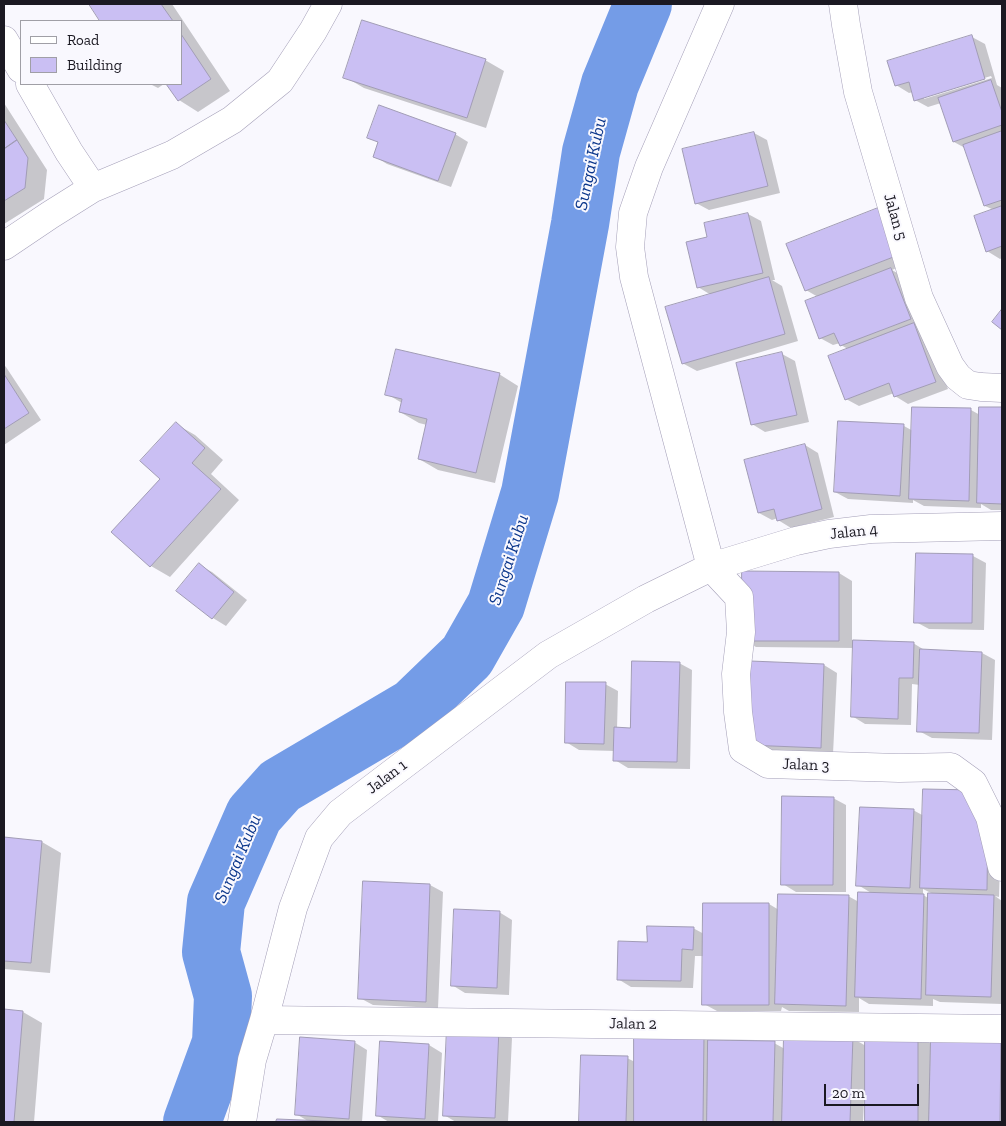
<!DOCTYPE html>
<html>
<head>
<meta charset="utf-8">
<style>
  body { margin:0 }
  #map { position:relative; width:1006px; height:1126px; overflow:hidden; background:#f9f8fe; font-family:"Zilla Slab",serif }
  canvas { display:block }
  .frame { position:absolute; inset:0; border:5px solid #1b1922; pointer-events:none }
  .legend { position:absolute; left:20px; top:20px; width:162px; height:65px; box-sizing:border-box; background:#f9f8fe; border:1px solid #a09fa6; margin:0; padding:6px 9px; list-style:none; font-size:15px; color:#1b1922 }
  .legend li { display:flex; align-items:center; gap:10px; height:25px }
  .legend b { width:25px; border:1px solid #a09fa6 }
  .scale { position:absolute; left:824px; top:1084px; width:95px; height:22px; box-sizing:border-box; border:2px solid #1b1922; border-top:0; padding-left:6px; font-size:15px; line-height:18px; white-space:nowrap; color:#1b1922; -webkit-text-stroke:4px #f9f8fe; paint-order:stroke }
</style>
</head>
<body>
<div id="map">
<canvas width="1006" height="1126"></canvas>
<div class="frame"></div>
<ul class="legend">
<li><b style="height:6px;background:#fff"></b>Road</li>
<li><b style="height:14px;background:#cabff3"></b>Building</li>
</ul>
<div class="scale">20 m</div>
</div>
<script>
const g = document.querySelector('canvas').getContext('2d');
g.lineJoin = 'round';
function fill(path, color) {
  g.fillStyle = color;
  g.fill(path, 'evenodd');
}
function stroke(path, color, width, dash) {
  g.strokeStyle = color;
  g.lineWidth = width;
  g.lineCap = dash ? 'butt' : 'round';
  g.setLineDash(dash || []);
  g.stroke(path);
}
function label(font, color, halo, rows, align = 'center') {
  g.font = font + ' "Zilla Slab",serif';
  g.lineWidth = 4;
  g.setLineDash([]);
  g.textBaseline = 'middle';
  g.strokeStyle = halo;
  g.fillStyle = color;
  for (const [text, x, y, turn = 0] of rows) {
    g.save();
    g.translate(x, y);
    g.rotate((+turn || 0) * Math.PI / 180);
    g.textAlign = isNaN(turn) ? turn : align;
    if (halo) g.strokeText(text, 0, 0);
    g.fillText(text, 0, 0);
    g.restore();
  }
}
fill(new Path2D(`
  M90,4H172L230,91L198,112L179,100L168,84H181V21H102Z
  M972,37L985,44L997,85L1002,88V258L1000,259L987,251L994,210L985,206L965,148L954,142L941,103L928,107L915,100L913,92L909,93L896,85ZM991,76L992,78L924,99V96Z
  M485,60L504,71L486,128L364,88L345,77Z
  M150,84H164L158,88Z
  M4,103L47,170L44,199L4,224Z
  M754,133L767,140L780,193L709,210L696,203L683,150Z
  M455,134L468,142L451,187L387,164L374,156L379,143L369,137Z
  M877,210L908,263L892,270L904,277L948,389L908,404L895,396L894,393L859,406L846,399L848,349L841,345L840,343L833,345L820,338L818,297L806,290Z
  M748,214L761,221L775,280H772L782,286L798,341L697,371L684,364L711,295L698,287L709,238Z
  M782,354L795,361L809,422L765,432L752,424Z
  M4,365L6,367L41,420L4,445Z
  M499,374L518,386L495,483L438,470L419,459L427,425L419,423L400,412L402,403L387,394Z
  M913,408L971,410L980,415V408L1002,409V510H991L981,504V508L924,506L913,500V503L848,499L835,492L904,426L913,431Z
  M176,424L195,435L223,460L211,474L239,500L170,577L151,566L162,479Z
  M805,445L818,453L834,517L791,528L778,520V518L772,520L759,513Z
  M973,556L986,563L984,630L929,629L916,622Z
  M199,565L212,572L247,600L226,626L213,618L178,590Z
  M839,573L852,581V641L913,643L926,651L982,653L995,660L992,740L932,738L919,731L920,685L912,684L911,725L865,724L852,716L854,648L756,647L743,640Z
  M679,663L692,670L690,769L628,768L615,760V751L579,750L566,742L605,684L618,691L617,729H632Z
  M824,665L837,673L833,754L761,752L748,744Z
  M833,798L846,805V892H796L783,884Z
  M913,810L924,816L1001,826L999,897L995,896L1002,901V1004L940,1002L933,999V1006L869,1004L859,998V1012L789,1011L782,1007L781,1011H717L704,1004V956H695L693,988L631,987L618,979L648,943L693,928L704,934L769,904L779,910L848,896L859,902L873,894L858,885ZM923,889L933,894L930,899L923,895Z
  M4,838L42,842L61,853L50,973L4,969Z
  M430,885L443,892L438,1008L373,1005L360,998Z
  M499,912L512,920L509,995L465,993L452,985Z
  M4,1011L23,1012L42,1023L34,1122H4Z
  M499,1030L512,1038L508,1122H456L444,1115Z
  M918,1036L932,1044L1002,1039V1122H870L866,1120V1100H864L863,1122H580L582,1057L627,1058L635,1062L704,1038L711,1042L774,1043L785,1049L852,1038L866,1046Z
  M354,1042L367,1050L362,1122H278V1120L308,1121L296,1114Z
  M429,1045L442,1053L438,1122H389L377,1115Z`), '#0003');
stroke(new Path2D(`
  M192,1122L221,1043L223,996L211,952L216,902L254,815L280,786L414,707L467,656L496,605L530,493L580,224L591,152L610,84L643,4`), '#749ce7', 58);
const building = new Path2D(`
  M89,4H161L173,21H100Z
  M362,20L486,59L467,118L343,78Z
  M181,34L211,79L178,101L166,84H181Z
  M972,35L985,79L914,101L909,82L895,86L887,61Z
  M991,80L1002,112V125L953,142L938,98Z
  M379,105L456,133L438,181L373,157L378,142L367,138Z
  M4,120L17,140L4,149Z
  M1002,131V200L984,206L963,145Z
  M754,132L768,186L695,204L682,149Z
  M17,140L28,158L25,188L4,201V149Z
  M1002,206V246L986,252L974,216Z
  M878,208L896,256L805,291L786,244Z
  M748,213L763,273L697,288L686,242L707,237L704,223Z
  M891,268L911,319L840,346L834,333L819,339L805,301Z
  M769,277L785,334L682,364L665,307Z
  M1002,309V330L992,322Z
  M914,323L936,382L894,397L889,383L845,400L828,356Z
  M396,349L500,373L476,473L418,459L427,419L399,412L402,399L385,395Z
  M782,352L797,415L751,425L736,363Z
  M4,374L29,413L4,429Z
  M912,407L971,408L969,501L909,499Z
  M979,407H1002V504L977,503Z
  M838,421L904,424L900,496L834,492Z
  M176,422L205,448L192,463L221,489L150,567L111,532L160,479L140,461Z
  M805,444L822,509L777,521L774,509L758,513L744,460Z
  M916,553L973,554L972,623H914Z
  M199,563L234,592L212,619L176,591Z
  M742,571L839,572V641H742Z
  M853,640L914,642L913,678H899L898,719L851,717Z
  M920,649L982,652L979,733L917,732Z
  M632,661L680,662L677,762L613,761L614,727L630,728Z
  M750,661L824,664L821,748L747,745Z
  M566,682H606L604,744L565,743Z
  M923,789L975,790L988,818L987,890L920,888Z
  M782,796L834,797L833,885H781Z
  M860,807L914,809L910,888L856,886Z
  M4,837L42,841L31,963L4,961Z
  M363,881L430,884L426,1002L358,999Z
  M858,892L924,894L921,999L855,997Z
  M928,893L994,895L991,997L926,995Z
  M778,894L849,895L846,1006L775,1004Z
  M703,903H769V1005H702Z
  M454,909L500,911L497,988L451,986Z
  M647,926L694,927L693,950L682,949L681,981L617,980L618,941L647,942Z
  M4,1009L23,1011L14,1122H4Z
  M447,1027L499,1029L495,1118L443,1116Z
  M784,1034L853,1036L850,1122H782Z
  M865,1034L918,1035V1121H865Z
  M634,1036H704L703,1122H634Z
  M931,1036L1001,1037L1000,1122H929Z
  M300,1037L355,1041L349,1119L295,1115Z
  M708,1040L775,1041L773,1122H707Z
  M380,1041L429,1044L425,1119L376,1116Z
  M581,1055L628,1056L626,1122H579Z
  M277,1119L349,1122H276Z`);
fill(building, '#cabff3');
stroke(building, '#a19cb5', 1);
const minor = new Path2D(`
  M720,4L649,167L633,213L630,247L634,277L711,567L739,597L741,632L736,674L738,712L743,749L768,764L899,768L951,767L973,783L990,817L1002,867
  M843,4L846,25L858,92L919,298L950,366L958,377L968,385L981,387L1002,388
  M4,40L21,69
  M30,84L69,152L93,188
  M4,246L50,215L93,188L172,155L232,120L280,81L313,31L328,4
  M264,1020L1002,1029
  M242,1122L252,1060L264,1020L293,908L319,838L340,813L548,655L646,599L711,567L796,541L829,534L871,529L1002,526`);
stroke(minor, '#a49fb8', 29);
stroke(minor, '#fff', 28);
label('16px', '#1b1922', '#f9f8fe', [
  ["Jalan 5",895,217,74],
  ["Jalan 4",854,532,-6],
  ["Jalan 3",806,765,2],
  ["Jalan 1",387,777,-37],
  ["Jalan 2",633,1024,1]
]);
label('italic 18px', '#0b368b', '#f9f8fe', [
  ["Sungai Kubu",591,164,-78],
  ["Sungai Kubu",509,560,-72],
  ["Sungai Kubu",238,859,-67]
]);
</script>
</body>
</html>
